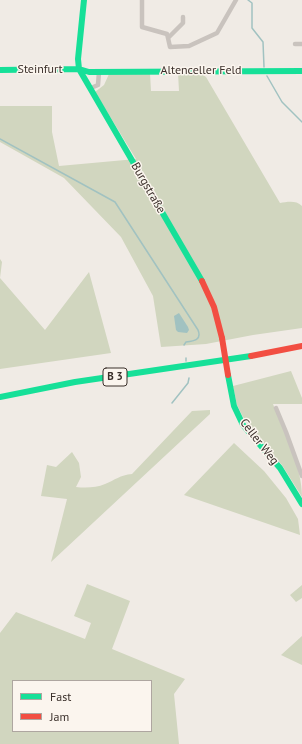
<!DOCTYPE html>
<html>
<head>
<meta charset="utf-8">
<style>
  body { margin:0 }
  #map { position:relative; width:302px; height:744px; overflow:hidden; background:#f0ebe5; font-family:"PT Sans",sans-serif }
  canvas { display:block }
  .legend { position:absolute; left:12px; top:680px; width:140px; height:52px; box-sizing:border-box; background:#fbf5ee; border:1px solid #aea6a0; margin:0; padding:5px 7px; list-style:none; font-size:12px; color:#3b302b }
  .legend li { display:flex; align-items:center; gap:8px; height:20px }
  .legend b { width:20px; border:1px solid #aea6a0 }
</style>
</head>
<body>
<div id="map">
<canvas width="302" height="744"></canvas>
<ul class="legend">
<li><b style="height:5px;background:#16e098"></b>Fast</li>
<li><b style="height:5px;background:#f24e42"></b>Jam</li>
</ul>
</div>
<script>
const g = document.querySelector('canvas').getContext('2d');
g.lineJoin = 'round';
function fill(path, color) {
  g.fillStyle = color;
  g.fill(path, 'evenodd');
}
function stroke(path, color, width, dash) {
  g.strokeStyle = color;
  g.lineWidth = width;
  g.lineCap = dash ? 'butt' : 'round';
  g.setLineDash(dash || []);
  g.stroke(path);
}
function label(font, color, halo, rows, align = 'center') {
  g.font = font + ' "PT Sans",sans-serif';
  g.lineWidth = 3;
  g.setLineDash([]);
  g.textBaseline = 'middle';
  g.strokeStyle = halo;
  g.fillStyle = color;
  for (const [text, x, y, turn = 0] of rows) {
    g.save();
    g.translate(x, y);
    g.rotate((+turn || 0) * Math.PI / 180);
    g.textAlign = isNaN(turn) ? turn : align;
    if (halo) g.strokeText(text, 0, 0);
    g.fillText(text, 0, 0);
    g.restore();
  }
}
fill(new Path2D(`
  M199,72L206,77L280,203C287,202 296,200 302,206V328L253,335L206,344L161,347L153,296L121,237L64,178L0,142V106H52V132L59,166L136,159L95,92L104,85L109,74L150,73L151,91H179L178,73Z
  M0,259L2,262L0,278L45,330L89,272L111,353L0,369Z
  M291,371L302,398V404H273C284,434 302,465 302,497L282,465L252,430L243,417L237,405L233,386Z
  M210,410V414L51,562L67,499L41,496L47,465L56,467L72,452L79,463L81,477L76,487C85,488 96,488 105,484C115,480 120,475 132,474L192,411Z
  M234,443L264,471L286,498L298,519L300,535L184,495Z
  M87,584L130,601L112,649L185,679L174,694L179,744H0V633L16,612L85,639L91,623L74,616ZM13,681H151V731H13Z
  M302,585V598L296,602L290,595Z
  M302,636V665L281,655Z`), '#d1d6bf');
fill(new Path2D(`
  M179,313L188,327L189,330L187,333L178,332L176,330L174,316Z`), '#a1c2c1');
stroke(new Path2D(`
  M248,0L252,3V28L263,42L264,67
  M267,76L282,102L302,122
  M0,139L115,202L198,330C202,340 194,341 186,342L184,345
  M186,358V361
  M172,403L188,383L189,378`), '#a1c2c1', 1.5);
stroke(new Path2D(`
  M142,0V27L167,34L168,38L183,23V17
  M168,38L170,47L189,46L217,33L236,0
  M295,44H302
  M91,88L98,85L99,72
  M276,408L286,432L302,476`), '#c9c3be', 4.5);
stroke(new Path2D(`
  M84,0L78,59L79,69L202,281
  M0,70L79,69L89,72L302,71
  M228,375L234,406L243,425L280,468L302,504
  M0,397L75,382L251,356`), '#16e098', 6);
stroke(new Path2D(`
  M202,281L214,307L222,338
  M251,356L302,346`), '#f24e42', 6);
stroke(new Path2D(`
  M222,338L228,375`), '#f24e42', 6);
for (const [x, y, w] of [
  [115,377,24]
]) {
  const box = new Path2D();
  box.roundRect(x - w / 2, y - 9, w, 18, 3);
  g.fillStyle = '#fbf5ee';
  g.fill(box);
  stroke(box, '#3b302b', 1);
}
label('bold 11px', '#3b302b', null, [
  ["B 3",115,377]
]);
label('12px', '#3b302b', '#fbf5ee', [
  ["Steinfurt",40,70],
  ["Altenceller Feld",201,71],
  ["Burgstraße",148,188,60],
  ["Celler Weg",259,442,52]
]);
</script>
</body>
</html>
